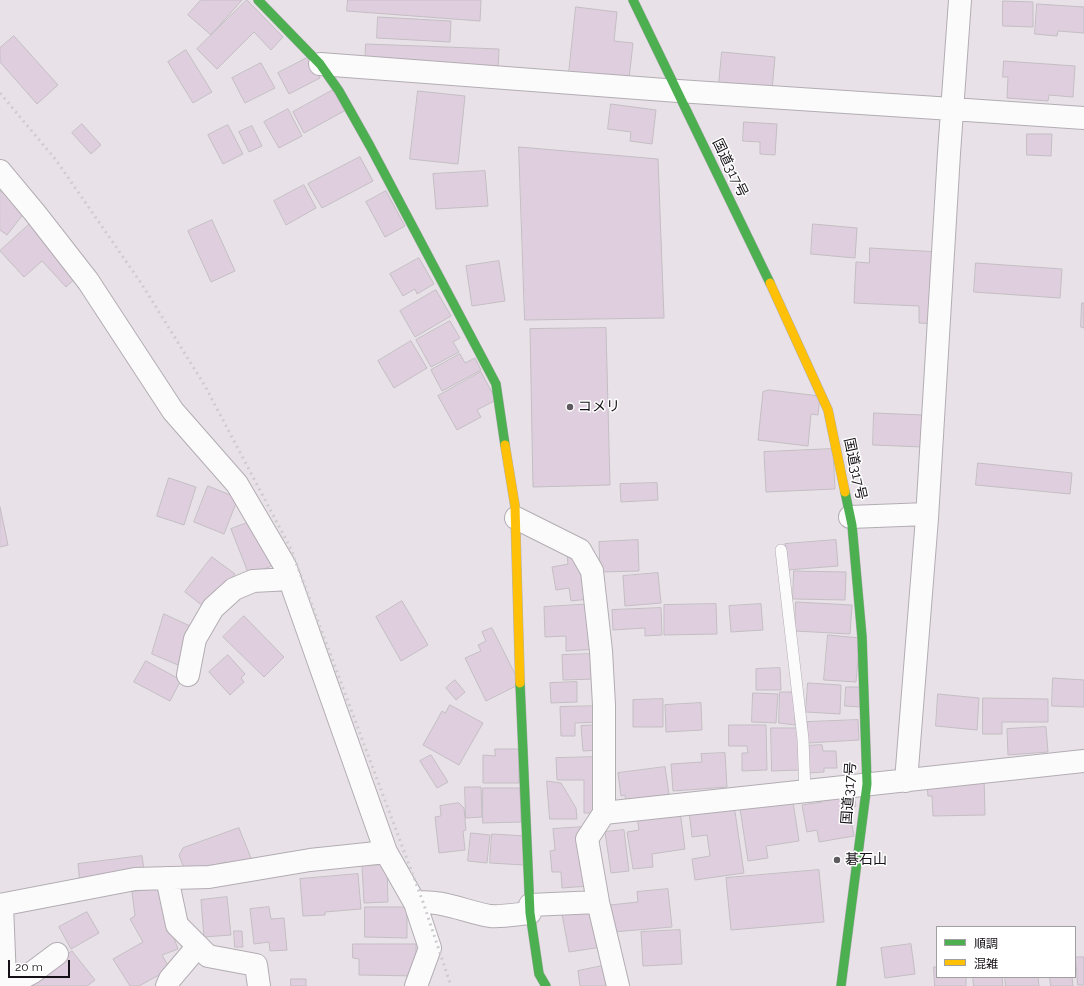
<!DOCTYPE html>
<html>
<head>
<meta charset="utf-8">
<style>
  body { margin:0 }
  #map { position:relative; width:1084px; height:986px; overflow:hidden; background:#e8e2e8; font-family:Raleway,"Noto Sans JP",sans-serif }
  canvas { display:block }
  .legend { position:absolute; left:936px; top:926px; width:140px; height:52px; box-sizing:border-box; background:#fff; border:1px solid #a19fa1; margin:0; padding:5px 7px; list-style:none; font-size:12px; color:#141015 }
  .legend li { display:flex; align-items:center; gap:8px; height:20px }
  .legend b { width:20px; border:1px solid #a19fa1 }
  .scale { position:absolute; left:8px; top:960px; width:62px; height:18px; box-sizing:border-box; border:2px solid #141015; border-top:0; padding-left:5px; font-size:12px; line-height:14px; white-space:nowrap; color:#141015; -webkit-text-stroke:3px #fff; paint-order:stroke }
</style>
</head>
<body>
<div id="map">
<canvas width="1084" height="986"></canvas>
<ul class="legend">
<li><b style="height:5px;background:#4caf50"></b>順調</li>
<li><b style="height:5px;background:#ffc107"></b>混雑</li>
</ul>
<div class="scale">20 m</div>
</div>
<script>
const g = document.querySelector('canvas').getContext('2d');
g.lineJoin = 'round';
function fill(path, color) {
  g.fillStyle = color;
  g.fill(path, 'evenodd');
}
function stroke(path, color, width, dash) {
  g.strokeStyle = color;
  g.lineWidth = width;
  g.lineCap = dash ? 'butt' : 'round';
  g.setLineDash(dash || []);
  g.stroke(path);
}
function label(font, color, halo, rows, align = 'center') {
  g.font = font + ' Raleway,"Noto Sans JP",sans-serif';
  g.lineWidth = 3;
  g.setLineDash([]);
  g.textBaseline = 'middle';
  g.strokeStyle = halo;
  g.fillStyle = color;
  for (const [text, x, y, turn = 0] of rows) {
    g.save();
    g.translate(x, y);
    g.rotate((+turn || 0) * Math.PI / 180);
    g.textAlign = isNaN(turn) ? turn : align;
    if (halo) g.strokeText(text, 0, 0);
    g.fillText(text, 0, 0);
    g.restore();
  }
}
const building = new Path2D(`
  M201,0H242L211,35L188,15Z
  M247,0L283,37L271,50L254,32L217,69L197,49Z
  M348,0H481L480,21L347,11Z
  M1003,1L1033,2V27L1003,26Z
  M1037,4L1084,7V33L1058,31L1057,36L1035,34Z
  M576,7L617,12L614,41L633,43L629,79L569,73Z
  M378,17L451,21L450,42L377,38Z
  M14,36L58,85L37,104L0,62V48Z
  M366,44L499,49L498,70L365,65Z
  M186,50L212,92L193,103L168,62Z
  M722,52L775,57L772,90L719,85Z
  M309,57L320,78L289,94L278,73Z
  M1004,61L1075,66L1073,97L1049,95L1048,101L1007,98L1008,77H1003Z
  M261,63L275,88L245,103L232,78Z
  M335,89L346,110L304,133L293,112Z
  M418,91L465,96L458,164L410,159Z
  M611,104L656,110L652,144L630,141L631,132L608,129Z
  M288,109L302,136L279,148L264,122Z
  M744,122L777,124L775,155L760,154V142L743,141Z
  M82,124L101,145L91,154L72,133Z
  M228,125L243,154L223,164L208,135Z
  M252,126L262,146L249,152L239,132Z
  M1027,134H1052L1051,156L1027,155Z
  M519,147L658,159L664,318L525,320Z
  M360,157L373,181L322,208L308,184Z
  M485,171L488,206L436,209L433,174Z
  M304,185L316,208L286,225L274,201Z
  M0,191L5,194L6,192L28,208L7,235L0,230Z
  M386,191L405,226L385,237L366,202Z
  M212,220L235,271L211,282L188,231Z
  M33,221L80,274L66,287L42,261L24,277L0,251Z
  M813,224L857,228L855,258L811,254Z
  M870,248L940,252L937,324L919,323V306L854,303L856,262L869,263Z
  M419,258L434,284L417,294L415,289L403,296L390,274Z
  M499,261L505,301L472,306L466,266Z
  M976,263L1062,269L1060,298L974,292Z
  M436,290L451,316L415,337L400,311Z
  M1082,303H1084V328L1081,327Z
  M450,321L460,338L453,342L459,352L431,367L416,340Z
  M606,328L610,485L533,487L530,329Z
  M411,341L427,368L394,388L378,361Z
  M460,354L465,363L475,358L481,370L442,391L431,370Z
  M481,372L496,400L477,410L481,417L457,430L438,396Z
  M769,390L820,396L818,415L811,414L808,446L758,440L763,392Z
  M874,413L923,415L922,447L873,445Z
  M833,449L835,489L766,492L764,452Z
  M978,463L1072,473L1070,494L976,485Z
  M169,478L196,487L184,525L157,516Z
  M657,483L658,500L621,502L620,484Z
  M208,486L238,498L224,534L194,522Z
  M0,507L8,545L0,547Z
  M255,520L274,565L249,575L231,529Z
  M638,540L639,571L600,572L599,542Z
  M836,540L838,566L787,570L785,544Z
  M582,552L589,599L571,601L569,588L556,590L552,567L568,564L567,554Z
  M212,557L235,574L208,610L185,592Z
  M794,571L846,572L845,600L793,599Z
  M658,573L661,603L625,606L623,576Z
  M402,601L428,645L401,661L376,617Z
  M796,602L852,605L850,634L795,631Z
  M594,604L597,649L566,651V636L545,637L544,607Z
  M716,604L717,634L664,635V605Z
  M761,604L763,630L731,632L729,606Z
  M661,608L662,635L645,636V628L613,630L612,610Z
  M164,614L190,626L178,665L152,654Z
  M244,616L284,657L264,677L223,637Z
  M492,628L520,684L486,701L465,658L481,651L478,645L486,641L482,632Z
  M828,635L860,638L856,682L824,680Z
  M594,654L595,679L563,680L562,655Z
  M228,655L245,674L241,678L244,682L230,695L209,672Z
  M146,661L181,680L170,701L134,682Z
  M780,668L781,690H756V669Z
  M1053,678L1084,680V707L1052,706Z
  M455,680L465,692L456,700L446,688Z
  M577,682V702L551,703L550,683Z
  M808,683L841,685L840,714L806,712Z
  M846,687H861V707L845,706Z
  M780,692H797L795,725L779,723Z
  M753,693L778,694L776,723L752,722Z
  M938,694L979,698L977,730L936,726Z
  M983,698L1048,699V722H1002V734H983Z
  M663,699V727H633V700Z
  M701,703L702,730L666,732L665,705Z
  M450,705L483,723L459,765L423,745L442,711L445,713Z
  M600,706V722L575,723V736H561L560,707Z
  M858,720L859,740L808,743L807,722Z
  M600,725L601,750L583,751L581,726Z
  M729,725H766L767,770L742,771V753H748L747,746H729Z
  M1046,727L1048,752L1008,755L1007,729Z
  M771,728H799L800,770L772,771Z
  M822,745L823,751H836L837,768H824V772L807,773L806,746Z
  M495,749H519V783H483V755L495,756Z
  M725,753L727,787L673,791L671,764L702,762L701,754Z
  M431,755L448,782L437,788L420,761Z
  M600,757L601,813H584V780H557L556,758Z
  M665,767L669,794L643,798L644,803L626,806L625,795L621,796L618,773Z
  M984,777L985,815L933,816L932,796H928L927,785Z
  M547,781L561,783L576,808L577,819H550Z
  M465,787H481L482,817L466,818Z
  M483,788H520L521,822L483,823Z
  M853,790L856,806L849,808L854,836L819,842L817,830L807,832L802,805L822,802L821,796Z
  M792,795L799,841L766,846L768,858L748,861L739,802Z
  M459,803L464,808L466,830L463,831L465,850L439,853L435,817L441,816L440,806Z
  M734,805L744,873L695,880L692,859L710,856L707,835L692,837L689,811Z
  M680,811L685,849L652,854L653,867L633,869L627,832L639,830L637,817Z
  M584,827L589,886L562,888L561,872H552L550,851L555,850L553,829Z
  M239,828L253,863L229,868L226,862L186,874L179,855L183,848Z
  M624,830L629,871L611,873L605,832Z
  M471,833L490,835L487,863L468,861Z
  M492,834L526,836L524,865L490,863Z
  M142,856L145,876L80,884L78,864Z
  M387,865L388,902L364,903L362,866Z
  M819,870L824,922L731,930L726,878Z
  M358,874L361,909L325,912V915L303,916L300,879Z
  M164,888L167,919L178,949L162,955L170,969L139,986H130L113,959L143,942L130,919L135,916L132,892Z
  M668,889L672,927L613,932L610,905L638,902L637,892Z
  M227,897L231,935L204,937L201,900Z
  M269,907L271,919L284,918L287,950L270,951L269,942L254,944L250,909Z
  M365,907H407V938L365,937Z
  M596,909L602,947L569,952L562,914Z
  M87,912L99,933L71,949L59,927Z
  M680,930L682,964L643,966L641,932Z
  M234,931H242L243,947H235Z
  M353,944H416V976L359,975V959L353,958Z
  M911,944L915,974L885,978L881,948Z
  M72,951L95,980L87,986H31L30,985Z
  M1076,957H1084V985H1078Z
  M607,965L611,986H580L578,971Z
  M934,967H937V977H966V986H935Z
  M973,977H1002L1003,986H974Z
  M1005,977H1038L1039,986H1006Z
  M1050,977H1072L1073,986H1051Z
  M291,979H306V986H291Z`);
fill(building, '#dfcfde');
stroke(building, '#c3bec3', 1);
const lane = new Path2D(`
  M781,550L803,739L805,792`);
const street = new Path2D(`
  M320,64L678,91L952,109L1084,118
  M0,171L35,213L88,281L173,411L237,484L285,566L386,852
  M850,517L927,514
  M516,518L580,550L592,571L601,651L604,705V813
  M188,675L195,639L213,608L234,589L253,581L290,579
  M906,781L927,518L949,153L960,0
  M167,878L177,925L208,956L256,965L259,986
  M415,903L430,948L416,986
  M0,905L135,879L209,877L310,860L386,852L415,903C440,899 466,912 490,916C503,917 518,914 530,913
  M2,905L5,980L3,986
  M530,905L598,902
  M7,986L33,972L57,954
  M167,986L170,979L198,946
  M618,986L598,902L587,839L604,813L1084,761`);
const fast = new Path2D(`
  M258,0L320,64L339,91L370,146L496,384L505,445
  M633,0L770,283
  M520,683L530,913L539,974L546,986
  M841,986L867,784L862,637L852,525L845,492`);
const slow = new Path2D(`
  M770,283L828,410L845,492
  M505,445L515,506L520,683`);
stroke(lane, '#b2adb2', 12);
stroke(street, '#b2adb2', 24);
stroke(fast, '#b2adb2', 10);
stroke(slow, '#b2adb2', 10);
stroke(lane, '#fcfbfc', 11);
stroke(street, '#fcfbfc', 22);
stroke(fast, '#4caf50', 9);
stroke(slow, '#ffc107', 9);
stroke(new Path2D(`
  M0,93L56,160L141,283L205,386L291,549L423,902L451,986`), '#ceccce', 3, [2, 4]);
for (const [x, y, r, color] of [
  [570,407,4,"#5e5a5f"],
  [837,860,4,"#5e5a5f"]
]) {
  const dot = new Path2D();
  dot.arc(x, y, r, 0, 2 * Math.PI);
  g.fillStyle = color;
  g.fill(dot);
  stroke(dot, '#fff', 1.5);
}
label('14px', '#141015', '#fff', [
  ["国道317号",730,168,64],
  ["国道317号",855,469,78],
  ["国道317号",849,793,-86]
]);
label('14px', '#141015', '#fff', [
  ["コメリ",578,407],
  ["碁石山",845,860]
], 'left');
</script>
</body>
</html>
